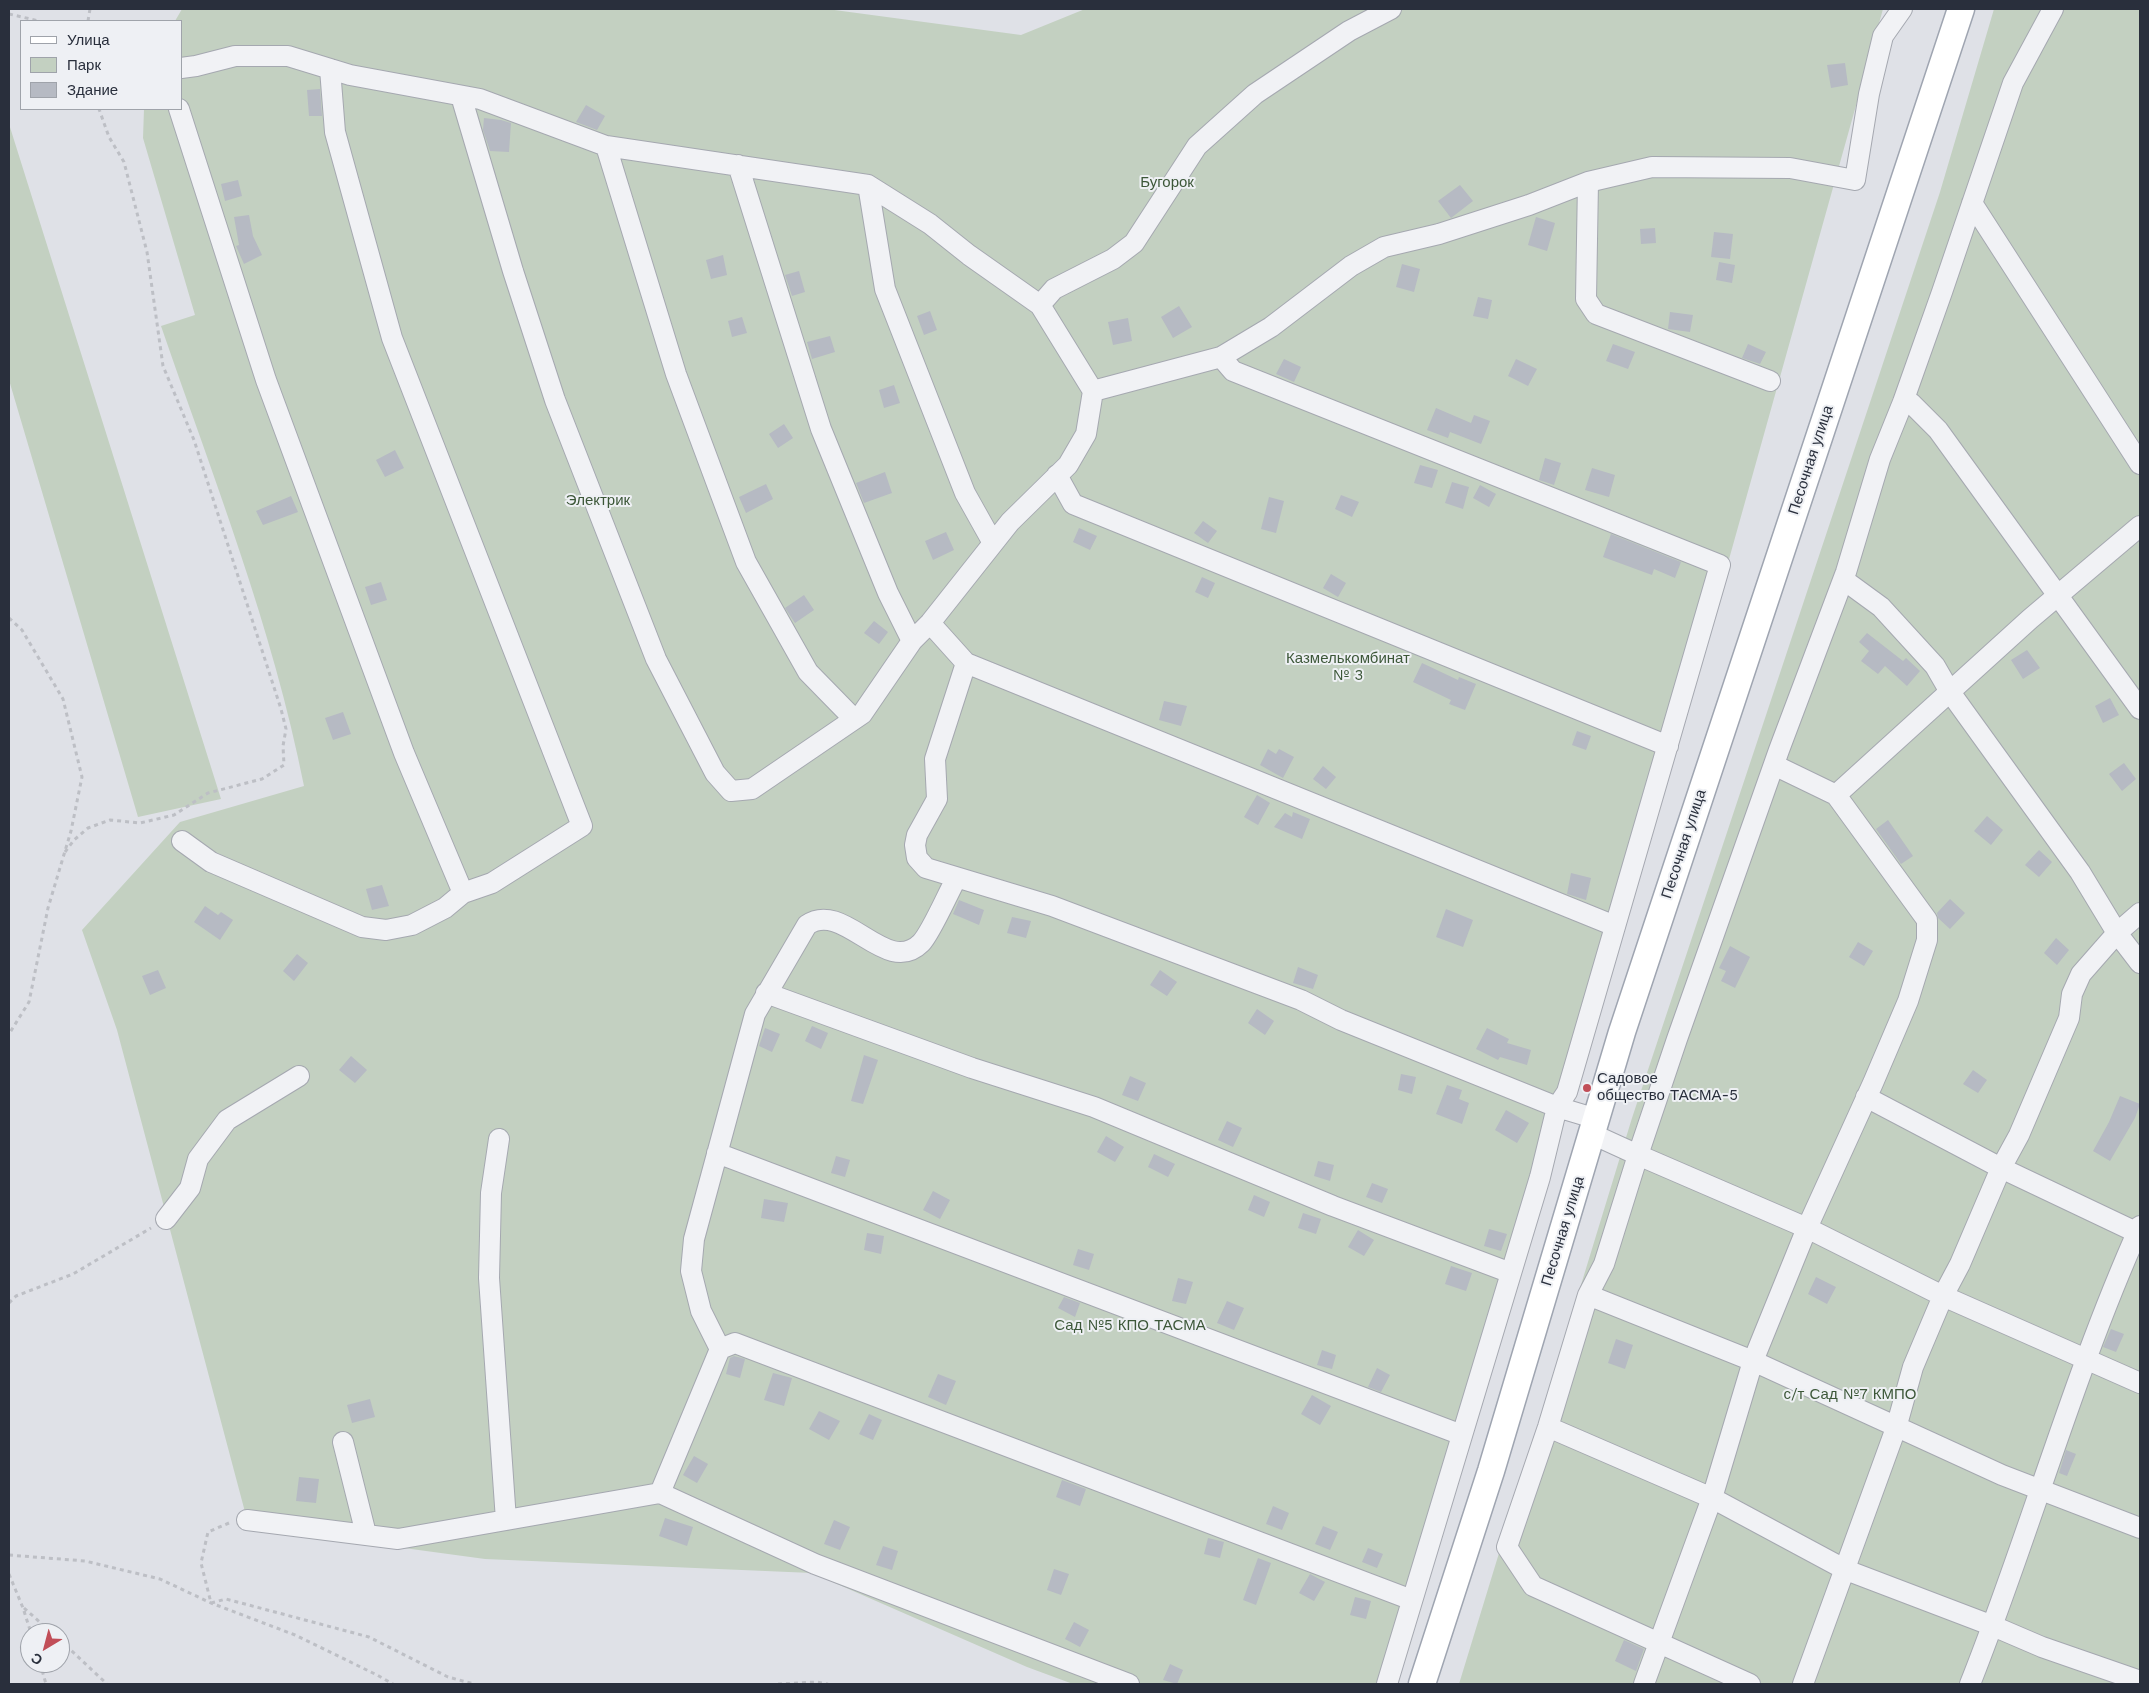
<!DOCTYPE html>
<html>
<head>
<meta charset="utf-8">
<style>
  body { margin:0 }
  #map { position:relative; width:2149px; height:1693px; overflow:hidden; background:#dfe1e7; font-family:"Work Sans",sans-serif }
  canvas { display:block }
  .frame { position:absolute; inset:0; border:10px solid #292f3c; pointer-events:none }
  .legend { position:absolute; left:20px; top:20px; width:162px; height:90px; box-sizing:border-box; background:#eef0f4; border:1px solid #9fa3aa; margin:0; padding:6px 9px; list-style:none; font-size:15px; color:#292f3c }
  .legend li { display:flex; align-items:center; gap:10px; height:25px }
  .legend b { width:25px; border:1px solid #9fa3aa }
  .north { position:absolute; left:20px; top:1623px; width:50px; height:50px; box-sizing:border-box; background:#eef0f4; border:1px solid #9fa3aa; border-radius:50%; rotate:217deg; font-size:14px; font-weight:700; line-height:20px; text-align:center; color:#292f3c }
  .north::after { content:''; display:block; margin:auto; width:18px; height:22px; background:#c14e58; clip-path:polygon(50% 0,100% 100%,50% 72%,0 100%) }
</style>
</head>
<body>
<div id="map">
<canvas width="2149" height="1693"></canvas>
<div class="frame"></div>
<ul class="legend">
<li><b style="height:6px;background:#fff"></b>Улица</li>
<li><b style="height:14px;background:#c3d0c1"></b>Парк</li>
<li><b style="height:14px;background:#b6bac3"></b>Здание</li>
</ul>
<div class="north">С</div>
</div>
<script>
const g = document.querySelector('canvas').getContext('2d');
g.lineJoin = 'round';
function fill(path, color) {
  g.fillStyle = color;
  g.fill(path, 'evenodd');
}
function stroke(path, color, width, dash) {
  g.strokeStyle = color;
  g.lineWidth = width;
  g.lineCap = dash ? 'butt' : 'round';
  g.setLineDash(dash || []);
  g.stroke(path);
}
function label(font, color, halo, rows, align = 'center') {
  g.font = font + ' "Work Sans",sans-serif';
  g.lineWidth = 4;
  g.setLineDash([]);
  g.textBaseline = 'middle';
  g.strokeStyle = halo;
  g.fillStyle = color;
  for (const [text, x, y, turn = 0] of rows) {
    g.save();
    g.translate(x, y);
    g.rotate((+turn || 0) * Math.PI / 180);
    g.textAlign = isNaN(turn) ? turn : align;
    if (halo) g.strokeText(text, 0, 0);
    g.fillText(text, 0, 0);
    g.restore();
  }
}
fill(new Path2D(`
  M182,9H827L1021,35L1085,9H1883L1670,770L1393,1684H1073L1027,1667L812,1573L485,1559L249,1527L117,1030L82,930L180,822L304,786C273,628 213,477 161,326L195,315L143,138L144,109H181V21H175Z
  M1994,9H2140V1684H1459L1632,1118L1940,192Z
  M9,124L221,799L138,817L9,380Z`), '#c3d0c1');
fill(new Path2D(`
  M1845,63L1848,85L1831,88L1827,65Z
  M320,89L322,116H309L307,90Z
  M586,105L605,116L597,130L576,122Z
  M484,118L501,120L511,123L509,152L490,151L483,130Z
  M238,180L242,196L225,201L221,184Z
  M1460,185L1473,201L1451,218L1438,201Z
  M249,215L253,236L262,255L244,264L236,246L239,245L234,217Z
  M1536,217L1555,223L1547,251L1528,245Z
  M1655,228L1656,243L1641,244L1640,229Z
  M1714,232L1733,234L1730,259L1711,257Z
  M723,255L727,275L711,279L706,260Z
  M1719,262L1735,265L1732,283L1716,280Z
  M1402,264L1420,269L1414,292L1396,287Z
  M799,271L805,292L792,296L785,275Z
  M1478,297L1492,300L1488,319L1473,316Z
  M1179,306L1192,327L1173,338L1161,317Z
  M930,311L937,330L924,335L917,316Z
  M1670,312L1693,315L1690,332L1668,329Z
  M742,317L747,333L732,337L728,321Z
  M1128,318L1132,341L1113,345L1108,322Z
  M830,336L835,352L812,359L807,342Z
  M1613,344L1635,352L1628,369L1606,361Z
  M1748,344L1766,352L1760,364L1742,358Z
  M1284,359L1301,367L1294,382L1276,374Z
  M1516,359L1537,369L1528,386L1508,376Z
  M894,385L900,403L884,408L879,390Z
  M1436,408L1471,423L1474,415L1490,421L1481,444L1450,432L1448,438L1427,430Z
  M784,424L793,438L778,448L769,434Z
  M395,450L404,468L385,477L376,460Z
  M1545,458L1561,463L1554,485L1539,480Z
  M1420,465L1438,470L1432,488L1414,483Z
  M1592,468L1615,475L1609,497L1585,490Z
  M885,472L892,493L864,503L856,483Z
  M1452,482L1469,487L1463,509L1445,503Z
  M766,484L773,499L746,513L739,497Z
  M1480,485L1496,494L1489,507L1473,498Z
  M1341,495L1359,502L1352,517L1335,509Z
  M291,496L298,512L263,525L256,511Z
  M1269,497L1284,501L1276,533L1261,529Z
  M1203,521L1217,531L1208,543L1194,533Z
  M1079,528L1097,536L1090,550L1073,542Z
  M946,532L954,550L933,560L925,541Z
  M1611,534L1681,562L1675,578L1654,569L1652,575L1603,557Z
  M1331,574L1346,583L1338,597L1323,588Z
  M1202,577L1215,583L1208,598L1195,592Z
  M381,582L387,600L371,605L365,587Z
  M804,595L814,610L795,623L785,608Z
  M874,621L888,632L879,644L864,633Z
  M1867,633L1903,661L1906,658L1920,671L1907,686L1885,666L1878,674L1861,661L1869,651L1859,642Z
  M2027,650L2040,668L2023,679L2011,660Z
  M1422,663L1458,680L1459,677L1476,684L1465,710L1449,704L1451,700L1413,682Z
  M2110,698L2119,715L2103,723L2095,706Z
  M1164,701L1187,706L1181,726L1159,720Z
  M343,712L351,734L333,740L325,718Z
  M1577,731L1591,736L1586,750L1572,745Z
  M1268,749L1276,754L1279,749L1294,757L1283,778L1260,765Z
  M2124,763L2136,779L2122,791L2109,774Z
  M1323,766L1336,777L1326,789L1313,779Z
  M1257,795L1270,803L1258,825L1244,817Z
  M1293,812L1310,819L1302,839L1274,827L1285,813L1292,817Z
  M1987,816L2003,830L1991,845L1974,831Z
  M1888,820L1913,856L1901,864L1876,829Z
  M2039,850L2052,862L2039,877L2025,865Z
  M1571,873L1591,878L1586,900L1567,894Z
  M382,885L389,906L372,910L366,889Z
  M1950,899L1965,913L1950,929L1938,918L1937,913Z
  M959,900L984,910L979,925L953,914Z
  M205,906L218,915L221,912L233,920L220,940L194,922Z
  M1446,909L1473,920L1463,947L1436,937Z
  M1012,917L1031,921L1026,938L1007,933Z
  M2056,938L2069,950L2057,965L2044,953Z
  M1858,942L1873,951L1864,966L1849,957Z
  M1730,946L1750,957L1735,988L1721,981L1726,971L1719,968Z
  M297,954L308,963L294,981L283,971Z
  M1298,967L1318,975L1313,989L1293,983Z
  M158,970L166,988L150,995L142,976Z
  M1160,970L1177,982L1167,996L1150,985Z
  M1257,1009L1274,1021L1265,1035L1248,1023Z
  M812,1026L828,1033L821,1049L805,1041Z
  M765,1028L780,1034L772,1052L759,1046Z
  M1487,1028L1509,1039L1507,1043L1531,1050L1527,1065L1500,1057L1498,1060L1476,1049Z
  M864,1055L878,1060L863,1104L851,1101Z
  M351,1056L367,1070L355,1083L339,1070Z
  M1973,1070L1987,1080L1978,1093L1963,1084Z
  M1401,1074L1416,1077L1412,1094L1398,1090Z
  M1130,1076L1146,1083L1138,1101L1122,1095Z
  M1447,1085L1462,1090L1459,1099L1469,1103L1462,1124L1436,1114Z
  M2120,1096L2140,1104L2135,1118L2110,1161L2093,1151L2109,1122Z
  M1506,1110L1529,1123L1517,1143L1495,1130Z
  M1227,1121L1242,1128L1233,1147L1218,1140Z
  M1106,1136L1124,1147L1115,1162L1097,1152Z
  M1154,1154L1175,1164L1168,1177L1148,1167Z
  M836,1156L850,1160L845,1177L831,1173Z
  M1318,1161L1334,1165L1330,1181L1314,1176Z
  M1372,1183L1388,1189L1382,1203L1366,1197Z
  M933,1191L950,1200L940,1219L923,1210Z
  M1254,1195L1270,1202L1264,1217L1248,1210Z
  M764,1199L788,1203L784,1222L761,1218Z
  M1303,1213L1321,1219L1316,1234L1298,1228Z
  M1489,1229L1507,1234L1501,1251L1484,1246Z
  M1358,1230L1374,1240L1364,1256L1348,1247Z
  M867,1233L884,1236L881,1254L864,1250Z
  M1078,1249L1094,1254L1089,1270L1073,1265Z
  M1451,1266L1472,1273L1466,1291L1445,1284Z
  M1816,1277L1836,1287L1827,1304L1808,1294Z
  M1178,1278L1193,1282L1186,1304L1172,1301Z
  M1064,1297L1080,1303L1075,1317L1058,1308Z
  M1227,1301L1244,1308L1234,1330L1217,1323Z
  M2111,1329L2124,1334L2116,1352L2103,1347Z
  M1616,1339L1633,1345L1625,1369L1608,1363Z
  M1322,1350L1336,1355L1332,1369L1317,1365Z
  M734,1356L745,1359L740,1378L726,1374L730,1358Z
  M1377,1368L1390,1375L1381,1392L1368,1387Z
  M773,1373L792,1378L784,1406L764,1400Z
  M938,1374L956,1381L946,1405L928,1397Z
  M1312,1395L1331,1406L1320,1425L1301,1414Z
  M370,1399L375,1417L352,1423L347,1405Z
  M819,1411L840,1421L829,1440L809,1429Z
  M869,1414L882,1420L873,1440L859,1434Z
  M2066,1450L2076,1454L2067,1476L2059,1473Z
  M694,1456L708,1464L697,1483L683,1475Z
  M299,1477L319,1479L316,1503L296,1501Z
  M1062,1480L1086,1489L1080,1506L1056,1497Z
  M1273,1506L1289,1513L1282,1530L1266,1524Z
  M665,1518L693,1527L687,1546L659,1536Z
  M834,1520L850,1527L840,1550L824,1544Z
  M1323,1526L1338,1532L1330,1550L1315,1544Z
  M1208,1538L1224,1542L1220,1558L1204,1554Z
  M883,1546L898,1551L892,1570L876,1565Z
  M1368,1548L1383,1554L1377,1568L1362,1562Z
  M1258,1558L1271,1563L1256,1605L1243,1600Z
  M1054,1569L1069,1574L1061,1595L1047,1590Z
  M1310,1574L1325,1582L1314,1601L1299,1593Z
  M1355,1597L1371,1601L1366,1619L1350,1615Z
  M1074,1622L1089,1630L1080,1647L1065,1639Z
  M1624,1640L1644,1649L1636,1671L1615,1661Z
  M1170,1664L1183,1670L1177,1684L1163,1680Z`), '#b6bac3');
const minor = new Path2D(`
  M2053,9L2013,83L1942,292L1903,402L1880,459L1846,572L1779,750L1677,1039L1638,1155L1807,1228L1943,1296L2140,1383
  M181,68L196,66L235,56H288L350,75L480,99L606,146L868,185L930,224L969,255L1040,305L1054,289L1113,259L1134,243L1197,146L1255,94L1349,31L1391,9
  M461,96L513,271L555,400L656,659L715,773L731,791L752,789L862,714L912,641L930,623L1010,522L1068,465L1086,434L1093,391L1040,305
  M179,109L266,380L404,753L463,893
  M606,146L676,374L746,562L808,672L854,719
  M738,165L821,429L888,593L912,641
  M1588,182L1586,299L1596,314L1770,381
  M868,185L885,289L965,493L993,543
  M1972,203L2140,464
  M1221,357L1233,371L1720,565L1567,1092L1557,1107L1540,1177L1387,1684
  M1093,391L1221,357L1271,327L1351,266L1384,247L1439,234L1529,205L1588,182L1652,167L1790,168L1855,180L1869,94L1883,36L1902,9
  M1911,403L1938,430L2140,709
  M1057,475L1073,504L1668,746
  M1844,580L1881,607L1935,666L1950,692L2080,872L2117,933L2140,963
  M930,623L966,663L935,759L937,799L917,835L915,845L917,858L926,868L1052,906L1301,1000L1341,1020L1557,1107L1597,1119
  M966,663L1615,926
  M1836,795L2030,619L2140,526
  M182,841L211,862L362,927L386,930L412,925L445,908L463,893L492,883L582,826L392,338L335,132L330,69
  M766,993L972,1068L1094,1107L1333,1206L1511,1273
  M1866,1097L2001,1168L2140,1234
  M1592,1134L1638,1155L1604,1264L1588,1295L1548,1427L1507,1547L1533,1586L1750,1684
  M499,1139L491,1193L489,1278L506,1520
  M717,1153L1462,1435
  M166,1219L190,1188L198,1159L227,1120L299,1076
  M1588,1295L1753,1361L2002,1475L2140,1528
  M720,1349L735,1343L1412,1600
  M1548,1427L1712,1498L1846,1570L1993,1626L2042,1647L2140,1681
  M343,1442L366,1534
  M660,1493L720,1349L701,1311L691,1271L694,1239L755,1014L807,925C844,899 886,978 921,943C931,933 948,893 956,879
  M247,1520L398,1539L660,1493L815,1564L1129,1684
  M1644,1684L1712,1498L1753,1361L1807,1228L1873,1083L1908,1001L1927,940V920L1836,795L1774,765
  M1803,1684L1896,1428L1913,1367L1943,1296L1960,1264L2001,1168L2019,1135L2069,1018L2072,994L2081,974L2117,933L2140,913
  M1970,1684C2030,1533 2073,1375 2140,1226`);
const major = new Path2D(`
  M1422,1684L1491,1471L1622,1032L1961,9`);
stroke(minor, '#a5a8b0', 22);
stroke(major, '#9fa5b1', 29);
stroke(new Path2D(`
  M9,14L39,21
  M88,21L90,9
  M9,618L22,630L63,699L82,777L71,831L48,908L29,1002L9,1034
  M65,852L74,840L88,828L110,820L140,823L174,815L208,793L262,779L284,765L283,746L286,729L281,709L194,440L163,366L147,252L124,162L109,137L99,109
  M9,1303L16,1296L73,1274L151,1228
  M229,1523L208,1532L201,1563L211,1603L226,1599L369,1637L448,1677L474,1684
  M9,1555L85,1561L160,1579L211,1603L295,1635L377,1675L393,1684
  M9,1574L23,1608L31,1633
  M24,1608L52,1633
  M60,1640L107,1684
  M40,1663L46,1684
  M778,1684L817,1682L828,1684`), '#bdbfc5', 3, [4, 4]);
stroke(minor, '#f1f2f5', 20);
stroke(major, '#fff', 26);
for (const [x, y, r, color] of [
  [1587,1088,5,"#c14e58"]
]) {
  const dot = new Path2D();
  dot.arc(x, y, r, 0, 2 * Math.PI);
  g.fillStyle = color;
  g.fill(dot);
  stroke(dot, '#eef0f4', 2);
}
label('15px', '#3c5738', '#eef0f4', [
  ["Бугорок",1167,183],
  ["Электрик",598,501],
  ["Казмелькомбинат",1348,659],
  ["№ 3",1348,676],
  ["Сад №5 КПО ТАСМА",1130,1326],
  ["с/т Сад №7 КМПО",1850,1395]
]);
label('15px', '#292f3c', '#eef0f4', [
  ["Песочная улица",1811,460,-72],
  ["Песочная улица",1684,844,-72],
  ["Песочная улица",1563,1231,-73]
]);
label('15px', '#292f3c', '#eef0f4', [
  ["Садовое",1597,1079],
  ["общество ТАСМА-5",1597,1096]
], 'left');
</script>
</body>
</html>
